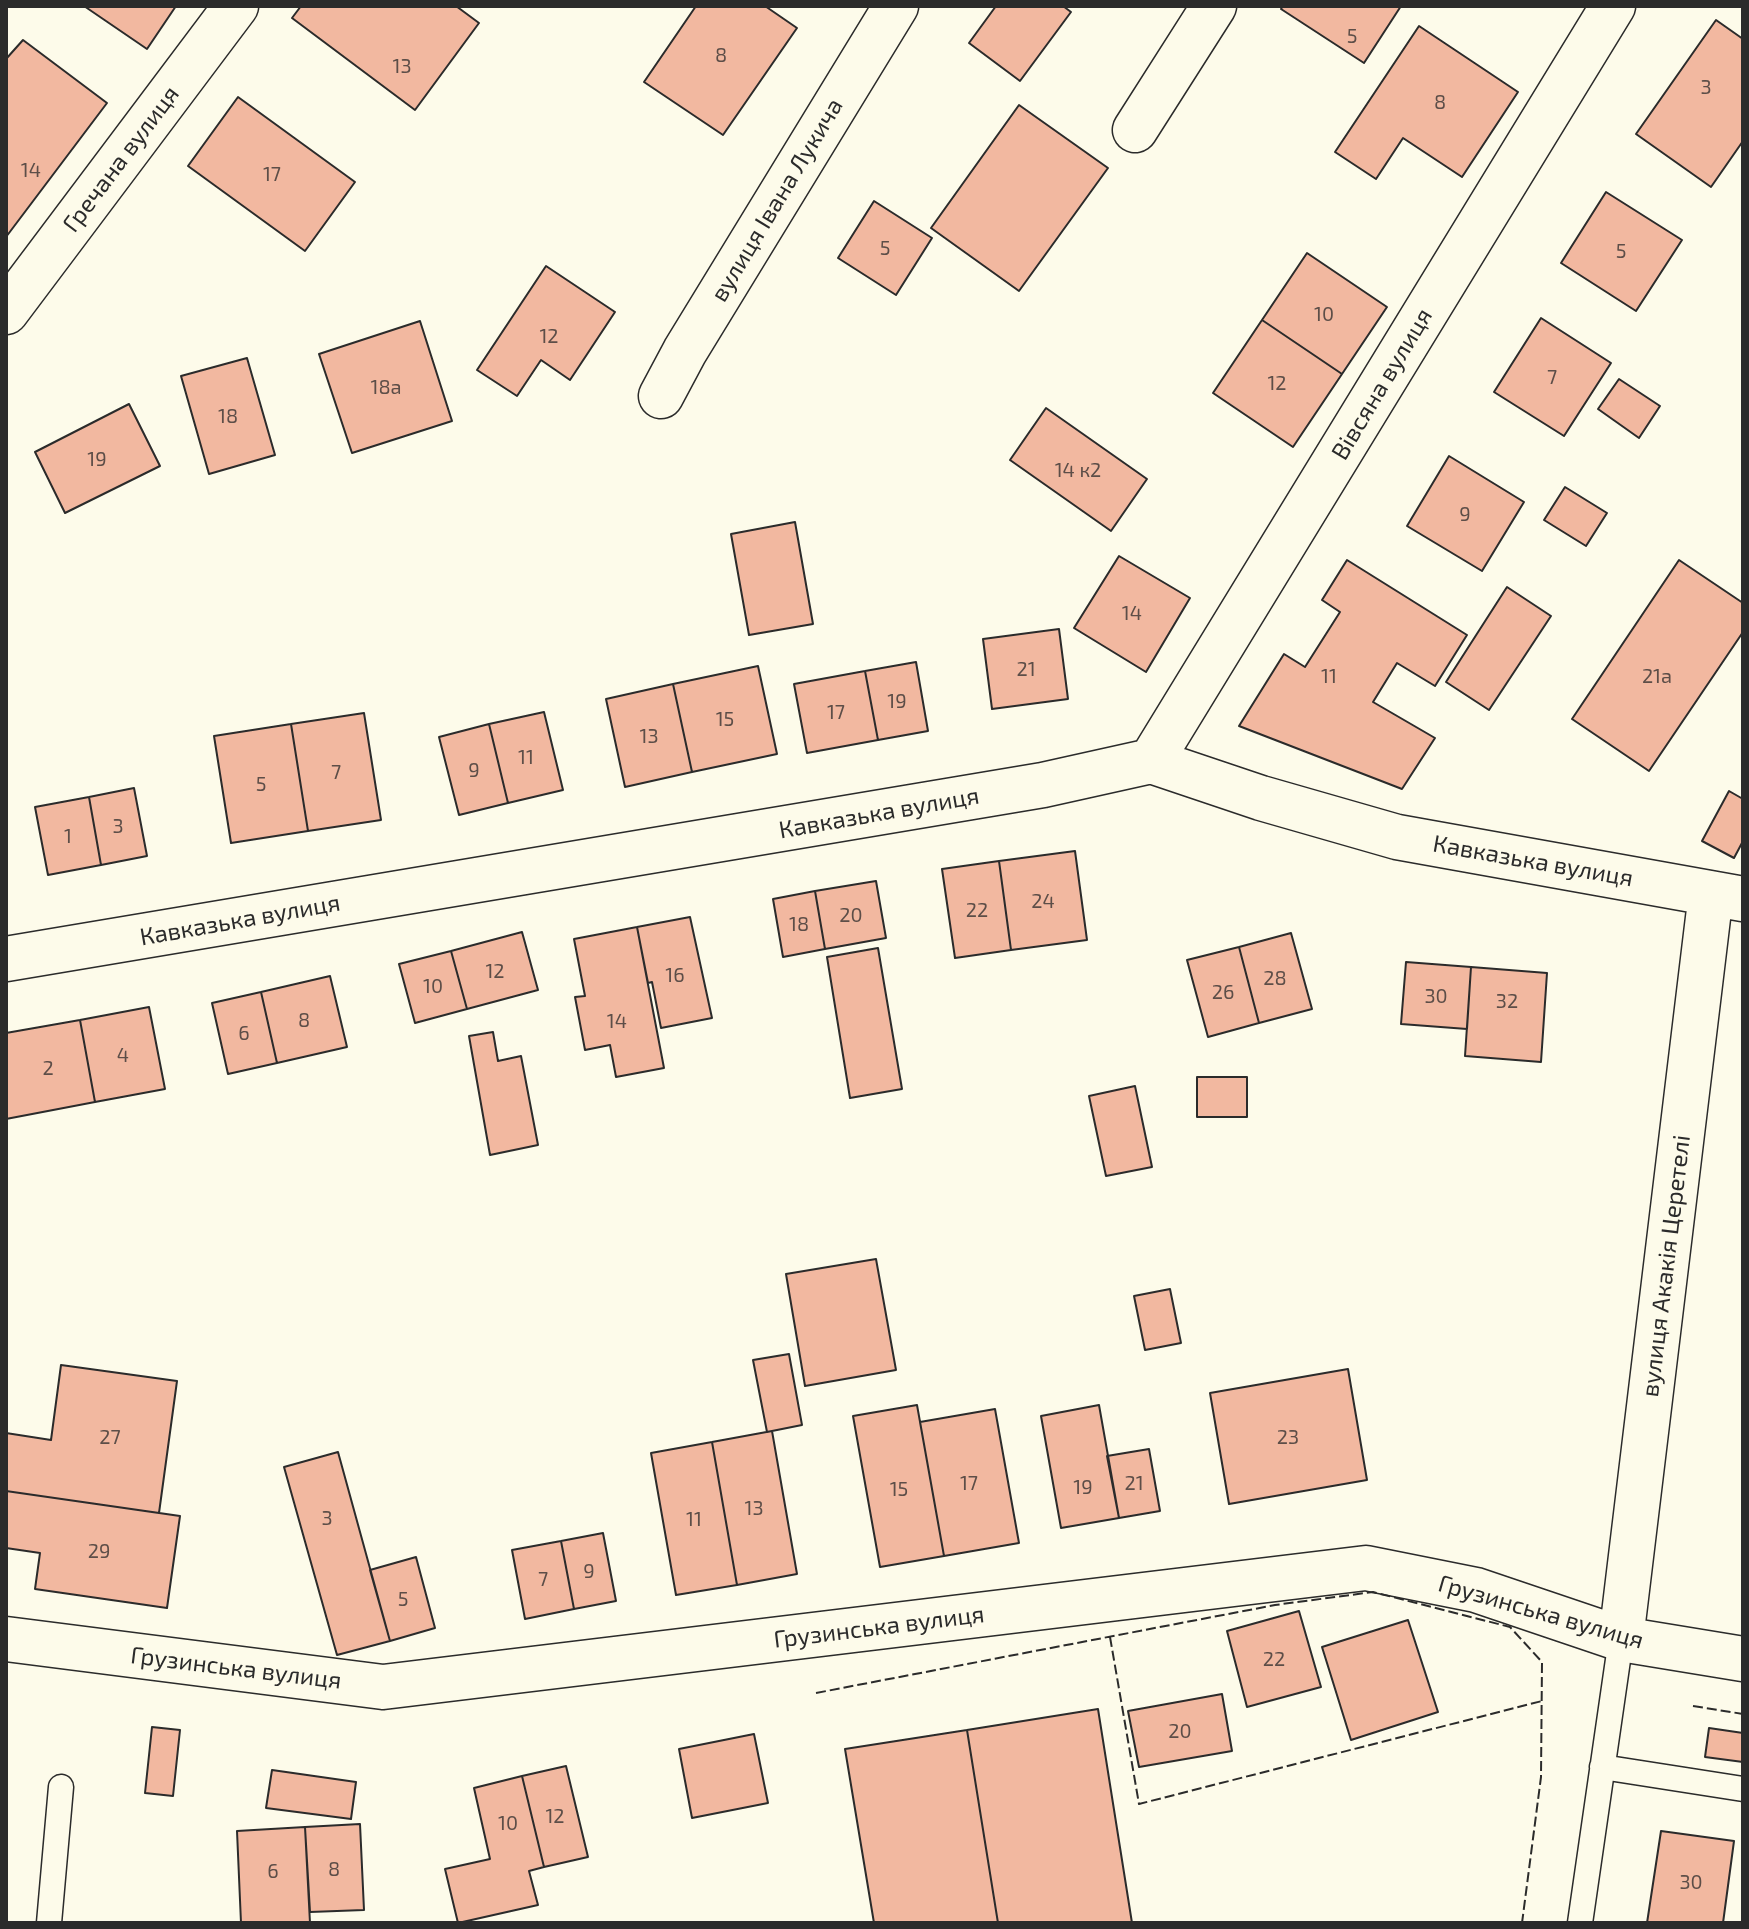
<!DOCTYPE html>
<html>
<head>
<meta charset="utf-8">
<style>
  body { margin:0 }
  #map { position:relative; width:1749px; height:1929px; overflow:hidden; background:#fdfbea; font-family:"Exo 2",sans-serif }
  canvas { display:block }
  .frame { position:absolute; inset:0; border:8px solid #2b2b2b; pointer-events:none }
</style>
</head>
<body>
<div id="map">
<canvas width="1749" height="1929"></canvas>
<div class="frame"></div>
</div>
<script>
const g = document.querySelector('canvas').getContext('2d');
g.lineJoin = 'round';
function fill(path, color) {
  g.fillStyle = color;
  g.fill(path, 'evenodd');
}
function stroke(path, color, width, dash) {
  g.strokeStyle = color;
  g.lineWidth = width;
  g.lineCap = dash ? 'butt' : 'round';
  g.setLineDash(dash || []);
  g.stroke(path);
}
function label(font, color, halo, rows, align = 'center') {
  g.font = font + ' "Exo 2",sans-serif';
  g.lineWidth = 6;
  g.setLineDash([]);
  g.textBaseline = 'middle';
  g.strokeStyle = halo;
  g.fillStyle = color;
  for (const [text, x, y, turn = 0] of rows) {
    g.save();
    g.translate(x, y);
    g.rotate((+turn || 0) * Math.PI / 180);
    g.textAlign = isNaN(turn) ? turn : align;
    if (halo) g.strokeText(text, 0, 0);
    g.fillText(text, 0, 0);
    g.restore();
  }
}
const building = new Path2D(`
  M84,6H176L147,49Z
  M301,6H456L479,23L415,110L292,18Z
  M696,6H765L797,28L723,135L644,82Z
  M996,6H1063L1071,12L1020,81L969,43Z
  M1283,6H1401L1364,63L1281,9Z
  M1716,20L1743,39V141L1711,187L1636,134Z
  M1419,26L1518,92L1462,177L1403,138L1376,179L1335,152Z
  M23,40L107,103L6,237V59Z
  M238,97L355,182L305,251L188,166Z
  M1019,105L1108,168L1019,291L931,228Z
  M1606,192L1682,240L1636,311L1561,263Z
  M874,201L932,238L896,295L838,258Z
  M1307,253L1387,307L1342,374L1262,320Z
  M546,266L615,312L570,380L541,360L517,396L477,370Z
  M1541,318L1611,363L1564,436L1494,392Z
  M1262,320L1342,374L1293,447L1213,393Z
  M420,321L452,421L352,453L319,354Z
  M247,358L275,455L209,474L181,376Z
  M1619,379L1660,406L1639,438L1598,409Z
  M129,404L160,466L65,513L35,452Z
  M1046,408L1147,479L1111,531L1010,460Z
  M1449,456L1524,502L1482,571L1407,526Z
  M1565,487L1607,513L1586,546L1544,520Z
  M795,522L813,624L749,635L731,534Z
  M1119,556L1190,598L1146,672L1074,628Z
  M1347,560L1467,635L1435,686L1397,663L1373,702L1435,738L1402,789L1239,726L1284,654L1305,667L1340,612L1322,600Z
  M1679,560L1743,603V632L1649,771L1572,719Z
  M1507,587L1551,616L1489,710L1446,682Z
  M1059,629L1068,699L992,709L983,639Z
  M916,662L928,731L878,740L865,671Z
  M758,666L777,754L692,772L673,684Z
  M865,671L878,740L807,753L794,684Z
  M673,684L692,772L625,787L606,699Z
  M544,712L563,790L508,803L489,724Z
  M364,713L381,820L308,831L291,724Z
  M291,724L308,831L231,843L214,736Z
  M489,724L508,803L459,815L439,737Z
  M134,788L147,856L101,865L89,797Z
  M1729,791L1743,799V841L1734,858L1702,841Z
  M89,797L101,865L48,875L35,807Z
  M1075,851L1087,940L1011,950L999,861Z
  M999,861L1011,950L955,958L942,869Z
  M876,881L886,938L825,949L815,891Z
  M815,891L825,949L783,957L773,899Z
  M690,917L712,1018L661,1028L652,982L648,983L637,927Z
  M637,927L664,1068L616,1077L610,1045L585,1050L575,997L585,996L574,939Z
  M522,932L538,990L467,1009L451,951Z
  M1291,933L1312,1009L1259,1023L1239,947Z
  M1239,947L1259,1023L1208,1037L1187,960Z
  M878,948L902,1089L850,1098L827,957Z
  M451,951L467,1009L415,1023L399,964Z
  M1406,962L1471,967L1467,1029L1401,1024Z
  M1471,967L1547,973L1541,1062L1465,1056Z
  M330,976L347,1047L277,1063L261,992Z
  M261,992L277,1063L228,1074L212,1003Z
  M149,1007L165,1089L95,1102L80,1020Z
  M80,1020L95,1102L6,1119V1033Z
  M493,1032L498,1061L521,1056L538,1145L490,1155L469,1036Z
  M1197,1077H1247V1117H1197Z
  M1135,1086L1152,1167L1106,1176L1089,1096Z
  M876,1259L896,1370L805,1386L786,1274Z
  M1170,1289L1181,1343L1145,1350L1134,1296Z
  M789,1354L802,1425L767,1432L753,1360Z
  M61,1365L177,1381L159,1513L6,1491V1433L51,1440Z
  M1348,1369L1367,1480L1229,1504L1210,1393Z
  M917,1405L944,1556L880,1567L853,1416Z
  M1099,1405L1119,1518L1061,1528L1041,1416Z
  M995,1409L1019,1543L944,1556L920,1422Z
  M772,1431L797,1574L737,1585L712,1442Z
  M712,1442L737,1585L676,1595L651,1453Z
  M1149,1449L1160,1511L1119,1518L1107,1456Z
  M338,1452L390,1641L337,1655L284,1467Z
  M6,1491L180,1516L167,1608L35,1589L40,1553L6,1548Z
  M603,1533L616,1601L574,1609L561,1541Z
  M561,1541L574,1609L525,1619L512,1550Z
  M416,1557L435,1628L390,1641L370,1570Z
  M1299,1611L1321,1687L1247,1707L1227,1631Z
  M1408,1620L1438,1712L1351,1740L1322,1647Z
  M1222,1694L1232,1751L1139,1767L1128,1711Z
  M1098,1709L1132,1923H998L967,1730Z
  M152,1727L180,1730L173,1796L145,1793Z
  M1709,1728L1743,1733V1762L1705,1757Z
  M967,1730L998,1923H874L845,1749Z
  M754,1734L768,1803L692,1818L679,1749Z
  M566,1766L588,1857L544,1867L522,1776Z
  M272,1770L356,1782L351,1819L266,1808Z
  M522,1776L544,1867L529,1871L538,1905L458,1923L445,1869L490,1859L474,1788Z
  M360,1824L364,1910L310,1912L305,1827Z
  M305,1827L310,1923H241L237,1831Z
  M1661,1831L1734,1841L1723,1923H1647Z`);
fill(building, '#f2b8a0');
stroke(building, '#2b2b2b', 2);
const lane = new Path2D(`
  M1602,1767L1743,1789
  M49,1923L61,1787
  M1580,1923L1621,1639`);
const street = new Path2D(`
  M1135,130L1214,6
  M6,312L236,6
  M661,396L685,351L896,6
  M1151,761L1613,6
  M6,959L1043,785L1151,761L1261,798L1397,837L1743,899
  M6,1639L383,1687L1366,1568L1476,1590L1621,1639L1743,1659
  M1621,1639L1711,893`);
stroke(lane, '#2b2b2b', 27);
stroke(street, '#2b2b2b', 47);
stroke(lane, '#fdfbea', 24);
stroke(street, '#fdfbea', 44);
stroke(new Path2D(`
  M1110,1637L1139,1804L1542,1701
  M816,1693L1275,1605L1373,1592L1510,1627L1542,1662L1541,1777L1522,1923
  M1693,1706L1743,1714`), '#2b2b2b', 2, [10, 4]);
label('20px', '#5d4e48', null, [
  ["5",1352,36],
  ["8",721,55],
  ["13",402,66],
  ["3",1706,87],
  ["8",1440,102],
  ["14",31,170],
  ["17",272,174],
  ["5",885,248],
  ["5",1621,251],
  ["10",1324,314],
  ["12",549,336],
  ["7",1552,377],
  ["12",1277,383],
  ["18а",386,387],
  ["18",228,416],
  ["19",97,459],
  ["14 к2",1078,470],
  ["9",1465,514],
  ["14",1132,613],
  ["21",1026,669],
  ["11",1329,676],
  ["21а",1657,676],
  ["19",897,701],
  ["17",836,712],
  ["15",725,719],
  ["13",649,736],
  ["11",526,757],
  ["9",474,770],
  ["7",336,772],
  ["5",261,784],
  ["3",118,826],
  ["1",68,836],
  ["24",1043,901],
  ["22",977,910],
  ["20",851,915],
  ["18",799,924],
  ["12",495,971],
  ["16",675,975],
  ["28",1275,978],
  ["10",433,986],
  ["26",1223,992],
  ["30",1436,996],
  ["32",1507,1001],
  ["8",304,1020],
  ["14",617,1021],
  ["6",244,1033],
  ["4",123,1055],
  ["2",48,1068],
  ["27",110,1437],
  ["23",1288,1437],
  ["17",969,1483],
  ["21",1134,1483],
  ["19",1083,1487],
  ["15",899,1489],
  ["13",754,1508],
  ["3",327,1518],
  ["11",694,1519],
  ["29",99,1551],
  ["9",589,1571],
  ["7",543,1579],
  ["5",403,1599],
  ["22",1274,1659],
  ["20",1180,1731],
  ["12",555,1816],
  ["10",508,1823],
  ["8",334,1869],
  ["6",273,1871],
  ["30",1691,1882]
]);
label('24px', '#2b2b2b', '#fdfbea', [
  ["Гречана вулиця",121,159,-53],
  ["вулиця Івана Лукича",777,200,-59],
  ["Вівсяна вулиця",1382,384,-59],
  ["Кавказька вулиця",879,813,-10],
  ["Кавказька вулиця",1533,861,10],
  ["Кавказька вулиця",240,920,-10],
  ["вулиця Акакія Церетелі",1666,1266,-83],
  ["Грузинська вулиця",1541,1612,16],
  ["Грузинська вулиця",879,1627,-7],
  ["Грузинська вулиця",236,1668,7]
]);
</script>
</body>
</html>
